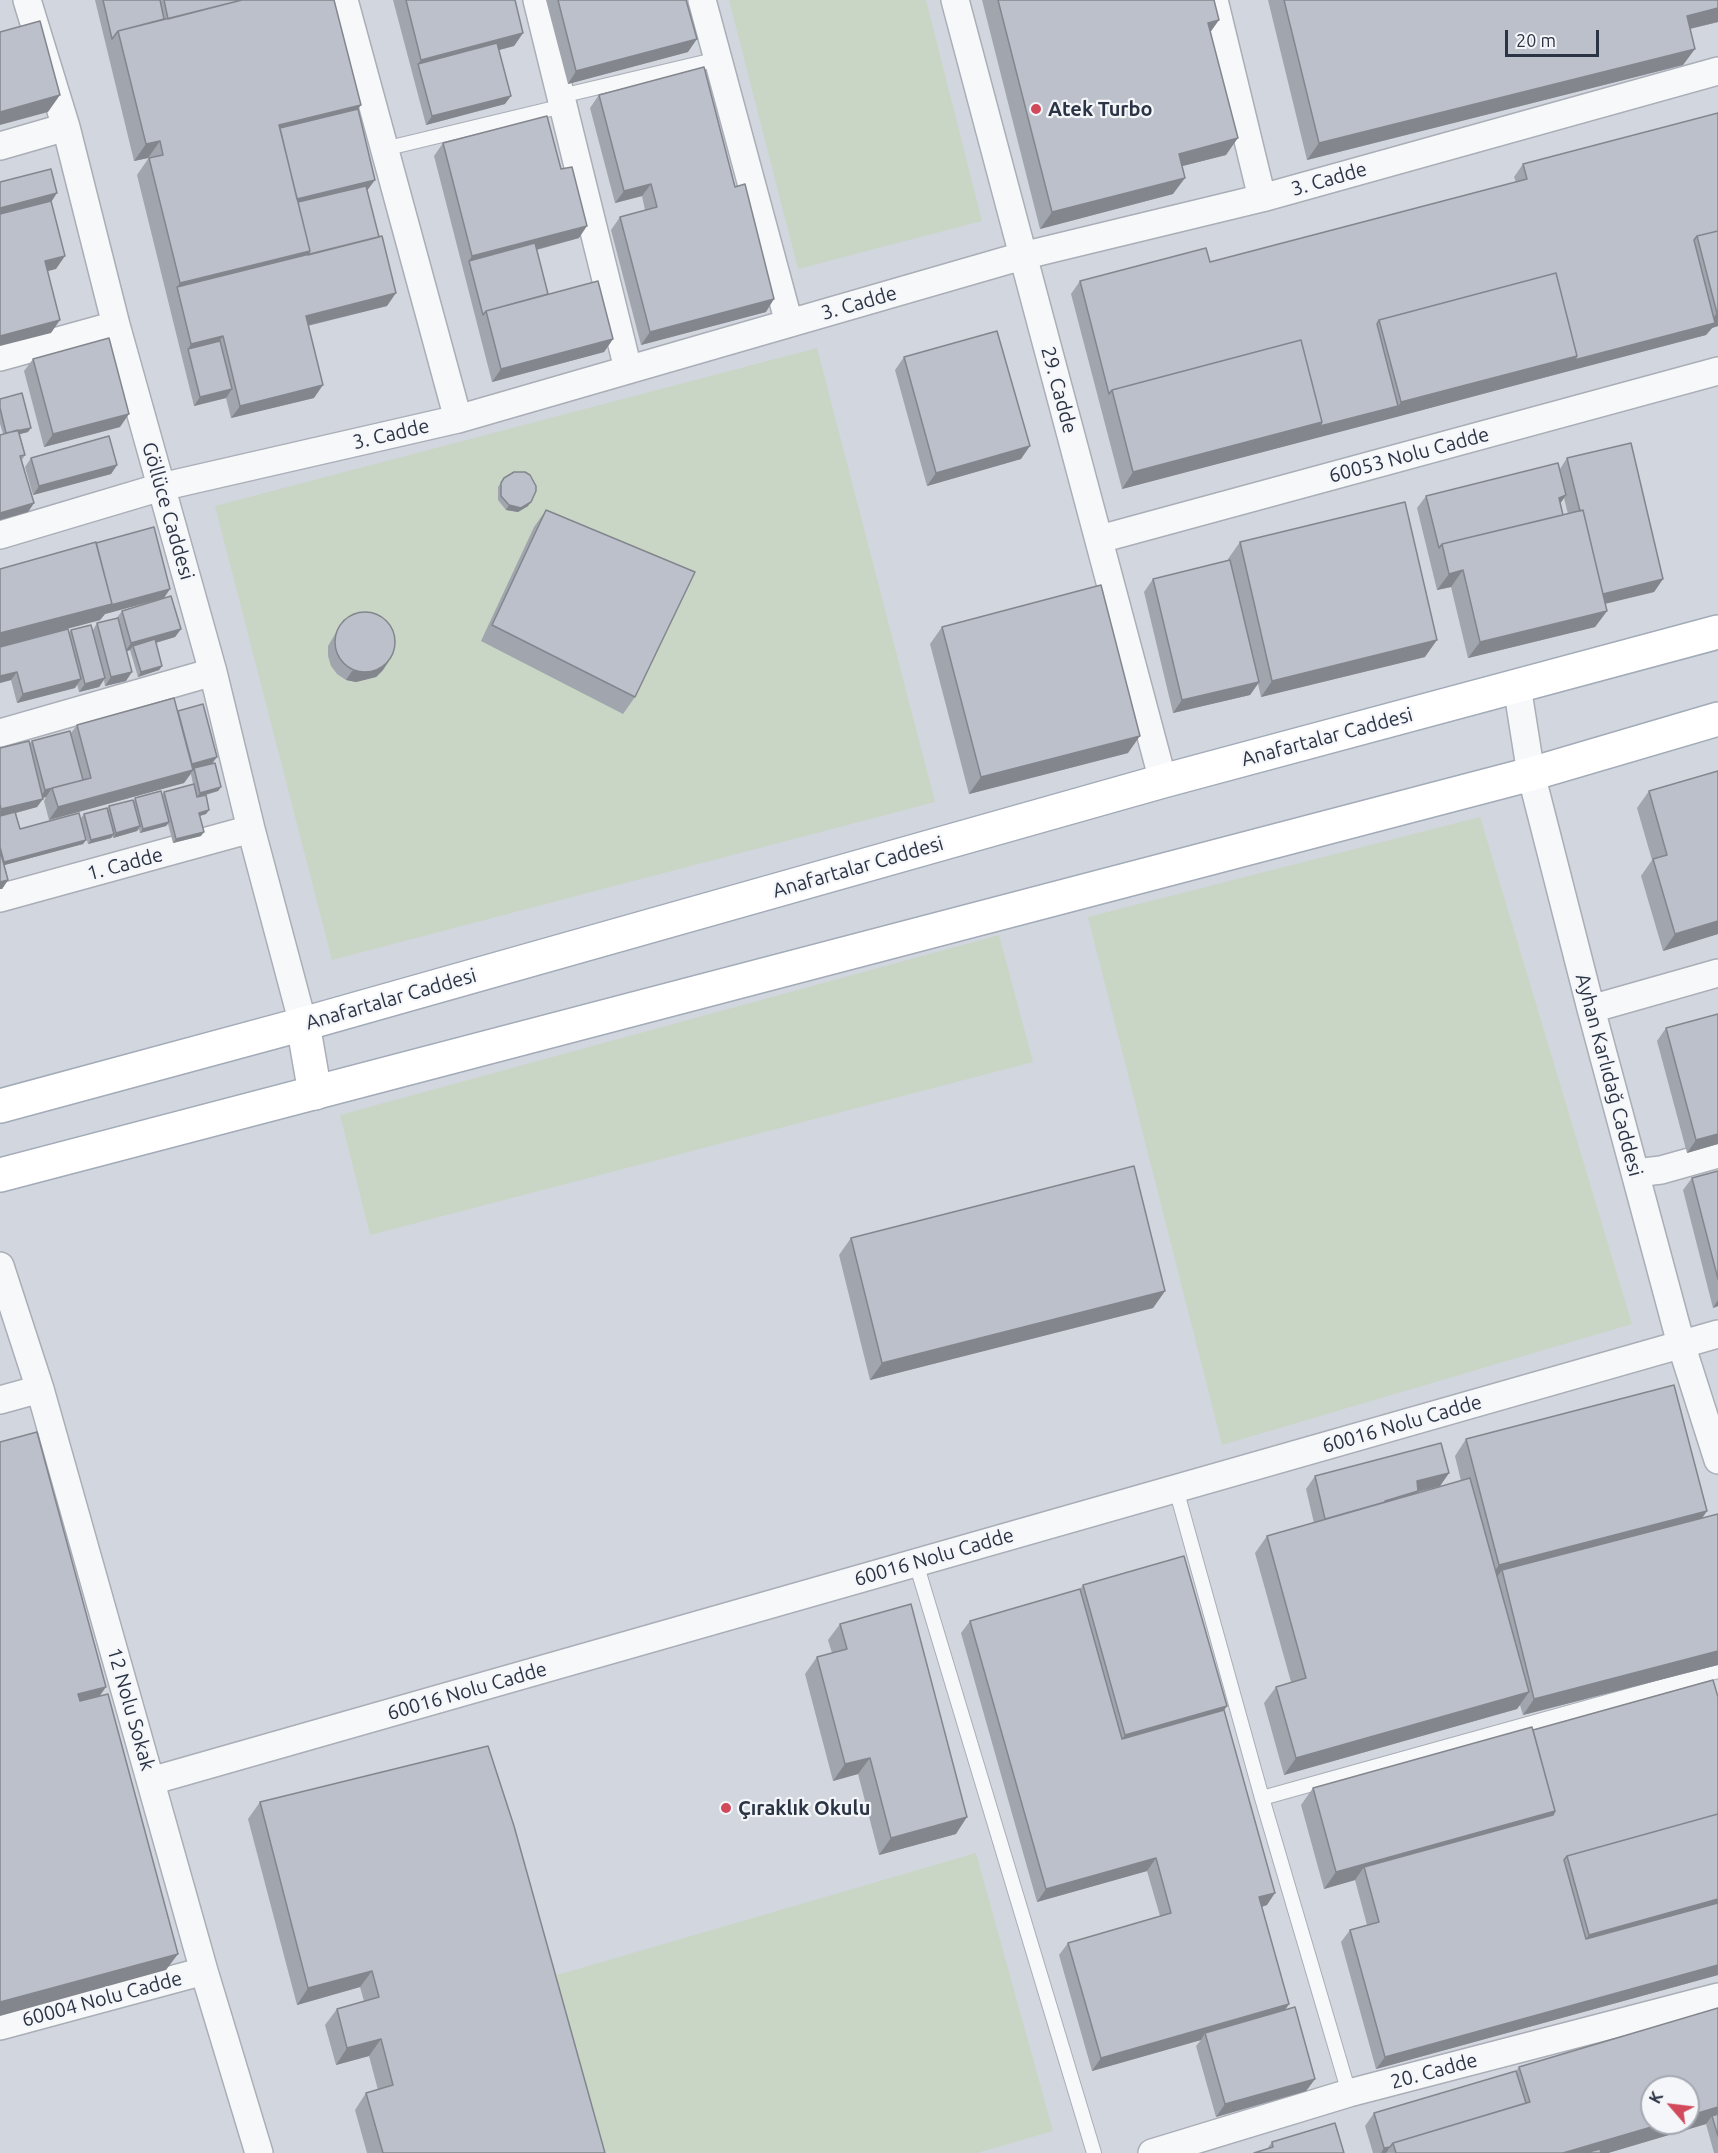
<!DOCTYPE html>
<html>
<head>
<meta charset="utf-8">
<style>
  body { margin:0 }
  #map { position:relative; width:1718px; height:2153px; overflow:hidden; background:#e4e7ec; font-family:Ubuntu,sans-serif }
  canvas { display:block }
  .north { position:absolute; left:1640px; top:2075px; width:60px; height:60px; box-sizing:border-box; background:#f4f6f9; border:2px solid #a4a8b1; border-radius:50%; rotate:298deg; font-size:16px; font-weight:700; line-height:24px; text-align:center; color:#2b3445 }
  .north::after { content:''; display:block; margin:auto; width:21px; height:27px; background:#d1495b; clip-path:polygon(50% 0,100% 100%,50% 72%,0 100%) }
  .scale { position:absolute; left:1505px; top:30px; width:94px; height:27px; box-sizing:border-box; border:3px solid #2b3445; border-top:0; padding-left:8px; font-size:18px; line-height:21px; white-space:nowrap; color:#2b3445; -webkit-text-stroke:4px #f4f6f9; paint-order:stroke }
</style>
</head>
<body>
<div id="map">
<canvas width="1718" height="2153"></canvas>
<div class="north">K</div>
<div class="scale">20 m</div>
</div>
<script>
const g = document.querySelector('canvas').getContext('2d');
g.lineJoin = 'round';
function fill(path, color) {
  g.fillStyle = color;
  g.fill(path, 'evenodd');
}
function stroke(path, color, width, dash) {
  g.strokeStyle = color;
  g.lineWidth = width;
  g.lineCap = dash ? 'butt' : 'round';
  g.setLineDash(dash || []);
  g.stroke(path);
}
function label(font, color, halo, rows, align = 'center') {
  g.font = font + ' Ubuntu,sans-serif';
  g.lineWidth = 4.5;
  g.setLineDash([]);
  g.textBaseline = 'middle';
  g.strokeStyle = halo;
  g.fillStyle = color;
  for (const [text, x, y, turn = 0] of rows) {
    g.save();
    g.translate(x, y);
    g.rotate((+turn || 0) * Math.PI / 180);
    g.textAlign = isNaN(turn) ? turn : align;
    if (halo) g.strokeText(text, 0, 0);
    g.fillText(text, 0, 0);
    g.restore();
  }
}
fill(new Path2D(`
  M0,0H1718V2153H0ZM1652,2087H1688V2123H1652Z`), '#d2d6de');
fill(new Path2D(`
  M729,0H926L982,221L798,269Z
  M817,348L935,802L332,960L215,506Z
  M1480,817L1632,1324L1222,1445L1088,917Z
  M999,935L1033,1062L370,1235L340,1115Z
  M976,1853L1053,2131L977,2153H588L540,1980Z`), '#c9d6c5');
const service = new Path2D(`
  M561,96L718,59
  M384,149L563,106
  M1176,1489L1262,1798L1349,2093
  M916,1563L1094,2153
  M1262,1798L1718,1671`);
const minor = new Path2D(`
  M27,0L66,127L116,325L213,672L251,829L303,1024
  M344,0L458,419
  M537,0L628,369
  M702,0L789,323
  M955,0C1023,261 1095,520 1163,781
  M1214,0L1262,198
  M0,146L66,127
  M0,357L116,325
  M0,535L161,487L458,419L1022,256L1262,198L1718,71
  M1100,539L1718,371
  M1517,686L1531,774L1591,1009L1681,1344L1718,1460
  M0,733L213,672
  M0,898L251,829
  M1591,1009L1718,973
  M1635,1173L1661,1170L1718,1154
  M0,1266L40,1389L204,1971L259,2153
  M0,1400L40,1389
  M151,1781L1718,1334
  M0,2026L204,1971
  M1152,2153L1349,2093L1718,1997`);
const secondary = new Path2D(`
  M303,1024L315,1093`);
const primary = new Path2D(`
  M0,1106L303,1024L1163,781L1718,632
  M0,1175L1531,774L1718,719`);
stroke(service, '#a9aeb7', 16);
stroke(minor, '#a9aeb7', 30);
stroke(secondary, '#a9aeb7', 36);
stroke(primary, '#a3abb8', 36);
stroke(service, '#f7f8fa', 14);
stroke(minor, '#f7f8fa', 27);
stroke(secondary, '#fff', 33);
stroke(primary, '#fff', 33);
fill(new Path2D(`
  M95,0H334L358,109L367,190L387,306L308,326L314,398L231,418L226,398L194,406L137,175L148,159V158L134,161Z
  M393,0H515L523,33L514,46L499,50L505,104L426,125Z
  M546,0H686L688,52L568,84Z
  M982,0H1214L1211,32L1226,155L1182,166L1173,194L1040,229Z
  M1268,0H1718V22L1690,29L1683,65L1307,160Z
  M599,95L766,312L641,345L611,230L620,217L645,210L642,196L615,203L590,108Z
  M1718,113V326L1712,328L1706,335L1122,489L1071,294L1080,281L1210,262L1516,182L1514,177L1523,164Z
  M443,143L579,238L537,250L548,294L613,339L604,352L492,382L434,156Z
  M904,357L1021,459L927,486L895,370Z
  M33,359L120,427L44,447L24,371Z
  M0,399L28,432L20,434L25,455L22,460L34,503L28,512L0,424Z
  M31,458L117,465L111,474L33,495L25,467Z
  M1567,458L1663,579L1654,592L1605,604L1607,611L1595,627L1468,658L1451,587L1437,590L1417,508L1426,496L1560,469ZM1564,498L1568,514L1563,515L1560,504Z
  M504,478L528,506L518,512L506,510L498,500V487Z
  M546,510L635,697L623,714L481,641L534,527Z
  M1240,542L1425,657L1261,697L1258,684L1250,695L1173,713L1144,592L1153,579L1228,560V559Z
  M96,543L164,598L105,614L100,620L12,643L69,633L71,630H93L97,623L116,619L122,611L181,629L175,637L156,643L162,666L159,670L138,677L130,650L126,651V681L105,686L104,680L99,687L79,692L77,684L75,688L17,703L11,680L0,683V569Z
  M344,619L383,670L376,677L356,682L346,680L337,674L331,666L328,656V646Z
  M942,627L1128,753L969,794L930,644Z
  M178,712L212,763L221,787L218,791L206,795L209,810L206,814L200,816L201,836L173,843L168,824L166,826L140,833L139,829L137,831L113,838V836L111,838L88,844L83,826L86,840L83,844L4,865L8,880L2,889H0V748L30,743L32,741L71,733L77,725ZM191,774L193,784L164,792L162,795L135,798L134,801L109,806L107,808L84,814L81,818L20,829L16,813L37,807L43,798L46,797L44,801L49,820L184,783Z
  M1649,791L1718,934L1663,951L1641,876L1652,860L1637,808Z
  M1666,1028L1718,1144L1687,1153L1657,1041Z
  M1718,1171V1306L1713,1308L1683,1190L1692,1178Z
  M851,1238L1165,1291L1153,1308L870,1380L839,1255Z
  M1466,1439L1707,1511L1702,1518L1718,1514V1665L1523,1715L1520,1705L1517,1709L1284,1775L1264,1703L1276,1687L1291,1682L1255,1553L1267,1536L1314,1523L1306,1489L1315,1476L1449,1473L1440,1486L1417,1492L1416,1494L1461,1481L1455,1456Z
  M1083,1585L1224,1710L1267,1905L1262,1907L1289,2004L1285,2010L1315,2079L1306,2091L1216,2117L1196,2046L1201,2040L1092,2071L1059,1955L1068,1943L1160,1916L1147,1871L1037,1902L961,1633L970,1621L1080,1589Z
  M840,1624L956,1834L879,1855L858,1774L833,1781L805,1674L817,1657L832,1653L828,1640Z
  M1718,1697V1975L1376,2069L1341,1942L1350,1930L1367,1925L1355,1880L1324,1889L1301,1805L1313,1788L1533,1730Z
  M260,1802L605,2153H367L355,2110L366,2093L378,2090L369,2056L336,2065L325,2025L337,2009L364,2001L360,1987L297,2005L248,1819Z
  M1718,2008V2153H1714L1706,2124L1608,2153H1373L1365,2126L1374,2113L1516,2071L1519,2067Z
  M1272,2142L1344,2153L1267,2149Z`), '#a1a5ae');
fill(new Path2D(`
  M1718,8V22L1676,32L1687,16Z
  M1219,20L1207,37L1208,23Z
  M523,33L514,46L420,71L418,64L421,60Z
  M697,39L688,52L568,84L576,71Z
  M1695,49L1683,65L1307,160L1319,143Z
  M60,95L48,112L0,125V112Z
  M511,96L505,104L426,125L432,116Z
  M361,105L349,122L276,129L279,125Z
  M1238,138L1226,155L1167,170L1179,154Z
  M160,141L148,158L134,161L146,144Z
  M1185,178L1173,194L1040,229L1052,212Z
  M375,180L366,192L292,211L294,200Z
  M651,184L642,196L615,203L624,191Z
  M57,193L46,210L0,222V208Z
  M587,226L579,238L471,267L469,261L472,256Z
  M379,240L177,287L180,283L310,251Z
  M65,256L56,269L37,274L45,261Z
  M396,293L387,306L297,328L306,316Z
  M774,299L766,312L641,345L650,332Z
  M1718,312V326L1712,328L1706,335L1565,372L1574,360L1708,324L1717,313Z
  M60,320L51,333L0,346V336Z
  M223,336L214,349H188L191,344Z
  M613,339L604,352L492,382L501,369Z
  M1577,356L1565,372L1389,419L1401,402Z
  M323,385L314,398L231,418L240,406Z
  M232,389L226,398L194,406L200,397Z
  M1398,406L1389,419L1122,489L1133,472L1322,422Z
  M129,414L120,427L44,447L53,434Z
  M31,428L28,432L4,438L7,434Z
  M1030,446L1021,459L927,486L936,473Z
  M117,465L111,474L33,495L39,486Z
  M1566,495L1557,508L1559,498Z
  M531,502L528,506L518,512L506,510L509,505Z
  M34,503L28,512L0,520V513Z
  M1463,570L1451,587L1437,590L1449,574Z
  M1663,579L1654,592L1591,607L1600,595Z
  M170,589L164,598L105,614L100,620L0,647V633Z
  M1607,611L1595,627L1468,658L1480,642Z
  M181,629L175,637L134,649L133,646L130,650L125,652L131,643Z
  M1437,640L1425,657L1261,697L1272,681Z
  M389,661L383,670L376,677L356,682L346,680L352,671Z
  M162,666L159,670L138,677L141,672Z
  M17,672L11,680L0,683V676Z
  M132,672L126,681L105,686L111,677Z
  M105,678L99,687L79,692L85,684Z
  M81,679L75,688L17,703L23,694Z
  M1259,682L1250,695L1173,713L1182,700Z
  M1140,736L1128,753L969,794L981,777Z
  M217,757L211,765L192,771V764Z
  M193,770L184,783L49,820L58,807Z
  M221,787L218,791L197,797L200,793Z
  M52,788L46,797L39,799L45,790Z
  M43,799L37,807L0,817V811L1,809Z
  M209,810L206,814L196,817L199,813Z
  M169,822L166,826L140,833L143,829Z
  M140,826L137,831L113,838L116,833Z
  M204,832L201,836L173,843L176,839Z
  M114,834L111,838L88,844L91,840Z
  M86,840L83,844L1,866L4,862Z
  M8,880L2,889H0V882Z
  M1718,921V934L1663,951L1675,934Z
  M1718,1134V1144L1687,1153L1696,1140Z
  M1165,1291L1153,1308L870,1380L882,1363Z
  M1718,1300V1306L1713,1308Z
  M1449,1473L1440,1486L1417,1492L1409,1503L1377,1518L1385,1501L1417,1481Z
  M1707,1511L1695,1528L1502,1570L1495,1580L1487,1582L1499,1565Z
  M1718,1651V1665L1523,1715L1534,1699Z
  M106,1687L94,1704L67,1711L78,1694Z
  M1529,1692L1517,1709L1284,1775L1296,1758Z
  M1227,1706L1215,1723L1113,1752L1125,1735Z
  M870,1758L858,1774L833,1781L845,1764Z
  M1555,1811L1544,1828L1364,1867L1355,1880L1324,1889L1336,1872Z
  M967,1817L956,1834L879,1855L891,1838Z
  M1156,1858L1147,1871L1037,1902L1046,1889Z
  M1275,1893L1267,1905L1250,1910L1259,1897Z
  M1718,1899V1913L1577,1952L1589,1935Z
  M178,1954L166,1970L0,2016V2002Z
  M1718,1965V1975L1376,2069L1385,2057Z
  M372,1971L360,1987L297,2005L308,1988Z
  M1289,2004L1280,2017L1205,2033L1201,2040L1092,2071L1101,2058Z
  M381,2039L369,2056L336,2065L347,2048Z
  M1315,2079L1306,2091L1216,2117L1225,2104Z
  M1718,2107V2121L1712,2116L1706,2124L1608,2153H1563L1665,2123H1688V2116Z
  M1390,2147L1386,2153H1381L1384,2148Z`), '#83868d');
const building = new Path2D(`
  M103,0H160L164,19L118,31L112,39Z
  M164,0H242L168,19Z
  M242,0H334L361,105L279,125L310,251L180,283L149,158L163,155L160,141L146,144L118,31Z
  M406,0H515L523,33L421,60Z
  M558,0H686L697,39L576,71Z
  M998,0H1214L1219,20L1208,23L1238,138L1179,154L1185,178L1052,212Z
  M1284,0H1718V8L1687,16L1695,49L1319,143Z
  M40,21L60,95L0,112V32Z
  M497,43L511,96L432,116L418,64Z
  M704,67L735,187L745,184L774,299L650,332L620,217L657,207L651,184L624,191L599,95Z
  M358,109L375,180L297,199L280,128Z
  M1718,113V231L1697,236L1694,240L1715,323L1574,360L1577,356L1556,273L1379,320L1377,324L1398,406L1320,426L1322,422L1301,340L1112,390L1109,394L1080,281L1206,248L1210,262L1527,179L1523,164Z
  M547,116L561,169L572,167L587,226L472,256L443,143Z
  M51,169L57,193L0,208V182Z
  M366,186L379,237L308,255L310,251L298,202Z
  M51,201L65,256L45,261L60,320L0,336V214Z
  M1718,231V312L1717,313L1697,236Z
  M382,236L396,293L306,316L323,385L240,406L223,336L191,344L177,287Z
  M535,243L548,294L486,311L483,315L469,261Z
  M1556,273L1577,356L1401,402L1379,320Z
  M598,281L613,339L501,369L486,311Z
  M997,331L1030,446L936,473L904,357Z
  M109,338L129,414L53,434L33,359Z
  M1301,340L1322,422L1133,472L1112,390Z
  M220,341L232,389L200,397L188,349Z
  M22,393L31,428L6,433L0,408V399Z
  M18,430L25,455L20,456L34,503L0,513V435Z
  M109,436L117,465L39,486L31,458Z
  M1631,443L1663,579L1603,594L1583,510L1580,511L1567,458Z
  M1558,463L1566,495L1559,498L1563,515L1442,544L1439,548L1426,496Z
  M514,472H525L530,475L536,486V491L531,502L521,508L509,505L501,496V483L504,478Z
  M1405,502L1437,640L1272,681L1240,542Z
  M546,510L695,572L635,697L492,625Z
  M1583,510L1607,611L1480,642L1463,570L1449,574L1442,544Z
  M154,527L170,589L111,605L112,604L96,543Z
  M96,542L112,604L0,633V569Z
  M1230,560L1259,682L1182,700L1153,579Z
  M1101,585L1140,736L981,777L942,627Z
  M171,596L181,629L131,643L122,611Z
  M335 642a30 30 0 1 1 60 0a30 30 0 1 1-60 0Z
  M118,618L132,672L111,677L97,623Z
  M91,625L105,678L85,684L71,630Z
  M68,629L81,679L23,694L17,672L0,676V647Z
  M155,639L162,666L141,672L133,646Z
  M174,698L193,770L58,807L52,788L91,778L77,725Z
  M203,704L217,757L192,764L178,711Z
  M70,731L83,780L45,790L32,741Z
  M29,741L43,799L1,809L0,804V748Z
  M215,763L221,787L200,793L194,768Z
  M1718,771V921L1675,934L1653,859L1667,855L1649,791Z
  M194,784L197,797L206,795L209,810L199,813L204,832L176,839L164,792Z
  M161,791L169,822L143,829L135,798Z
  M133,800L140,826L116,833L109,806Z
  M107,808L114,834L91,840L84,814Z
  M15,812L20,829L79,813L86,840L4,862L0,847V816Z
  M0,850L8,880L0,882Z
  M1718,1014V1134L1696,1140L1666,1028Z
  M1134,1166L1165,1291L882,1363L851,1238Z
  M1718,1171V1279L1692,1178Z
  M1674,1385L1707,1511L1499,1565L1466,1439Z
  M37,1432L106,1687L78,1694L80,1701L108,1694L178,1954L0,2002V1442Z
  M1441,1443L1449,1473L1417,1481L1418,1491L1385,1501V1502L1325,1519L1315,1476Z
  M1470,1478L1529,1692L1296,1758L1276,1687L1306,1678L1267,1536Z
  M1718,1514V1651L1534,1699L1502,1570Z
  M1184,1556L1227,1706L1125,1735L1083,1585Z
  M1080,1589L1122,1739L1224,1710L1275,1893L1259,1897L1289,2004L1101,2058L1068,1943L1171,1913L1156,1858L1046,1889L970,1621Z
  M911,1604L967,1817L891,1838L870,1758L845,1764L817,1657L847,1649L840,1624Z
  M1713,1680L1718,1697V1814L1567,1856L1564,1860L1586,1939L1718,1903V1965L1385,2057L1350,1930L1379,1922L1364,1867L1553,1815L1555,1811L1533,1730Z
  M1532,1727L1555,1811L1336,1872L1313,1788Z
  M488,1746L514,1826L605,2153H383L366,2093L393,2085L381,2039L347,2048L337,2009L379,1997L372,1971L308,1988L260,1802Z
  M1718,1814V1899L1589,1935L1567,1856Z
  M1295,2007L1315,2079L1225,2104L1205,2033Z
  M1718,2008V2107L1688,2116V2087H1652V2123H1665L1563,2153H1396L1393,2143L1530,2102L1519,2067Z
  M1516,2071L1526,2103L1393,2143L1390,2147L1384,2148L1374,2113Z
  M1718,2114V2136L1712,2116Z
  M1335,2123L1344,2153H1254L1273,2147L1272,2142Z
  M1600,2149L1601,2153H1585Z`);
fill(building, '#bbc0ca');
stroke(building, '#83868d', 1.5);
for (const [x, y, r, color] of [
  [1036,109,6,"#d1495b"],
  [726,1808,6,"#d1495b"]
]) {
  const dot = new Path2D();
  dot.arc(x, y, r, 0, 2 * Math.PI);
  g.fillStyle = color;
  g.fill(dot);
  stroke(dot, '#f4f6f9', 2);
}
label('bold 20px', '#2b3445', '#f4f6f9', [
  ["Atek Turbo",1048,109],
  ["Çıraklık Okulu",738,1808]
], 'left');
label('20px', '#2b3445', '#f4f6f9', [
  ["3. Cadde",1329,179,-16],
  ["3. Cadde",859,303,-16],
  ["29. Cadde",1059,390,75],
  ["3. Cadde",391,434,-13],
  ["60053 Nolu Cadde",1409,455,-15],
  ["Göllüce Caddesi",168,511,74],
  ["Anafartalar Caddesi",1327,737,-15],
  ["1. Cadde",125,864,-15],
  ["Anafartalar Caddesi",858,867,-16],
  ["Anafartalar Caddesi",391,999,-16],
  ["Ayhan Karlıdağ Caddesi",1609,1075,75],
  ["60016 Nolu Cadde",1402,1424,-16],
  ["60016 Nolu Cadde",934,1557,-16],
  ["60016 Nolu Cadde",467,1691,-16],
  ["12 Nolu Sokak",131,1709,74],
  ["60004 Nolu Cadde",102,1999,-15],
  ["20. Cadde",1434,2071,-15]
]);
</script>
</body>
</html>
